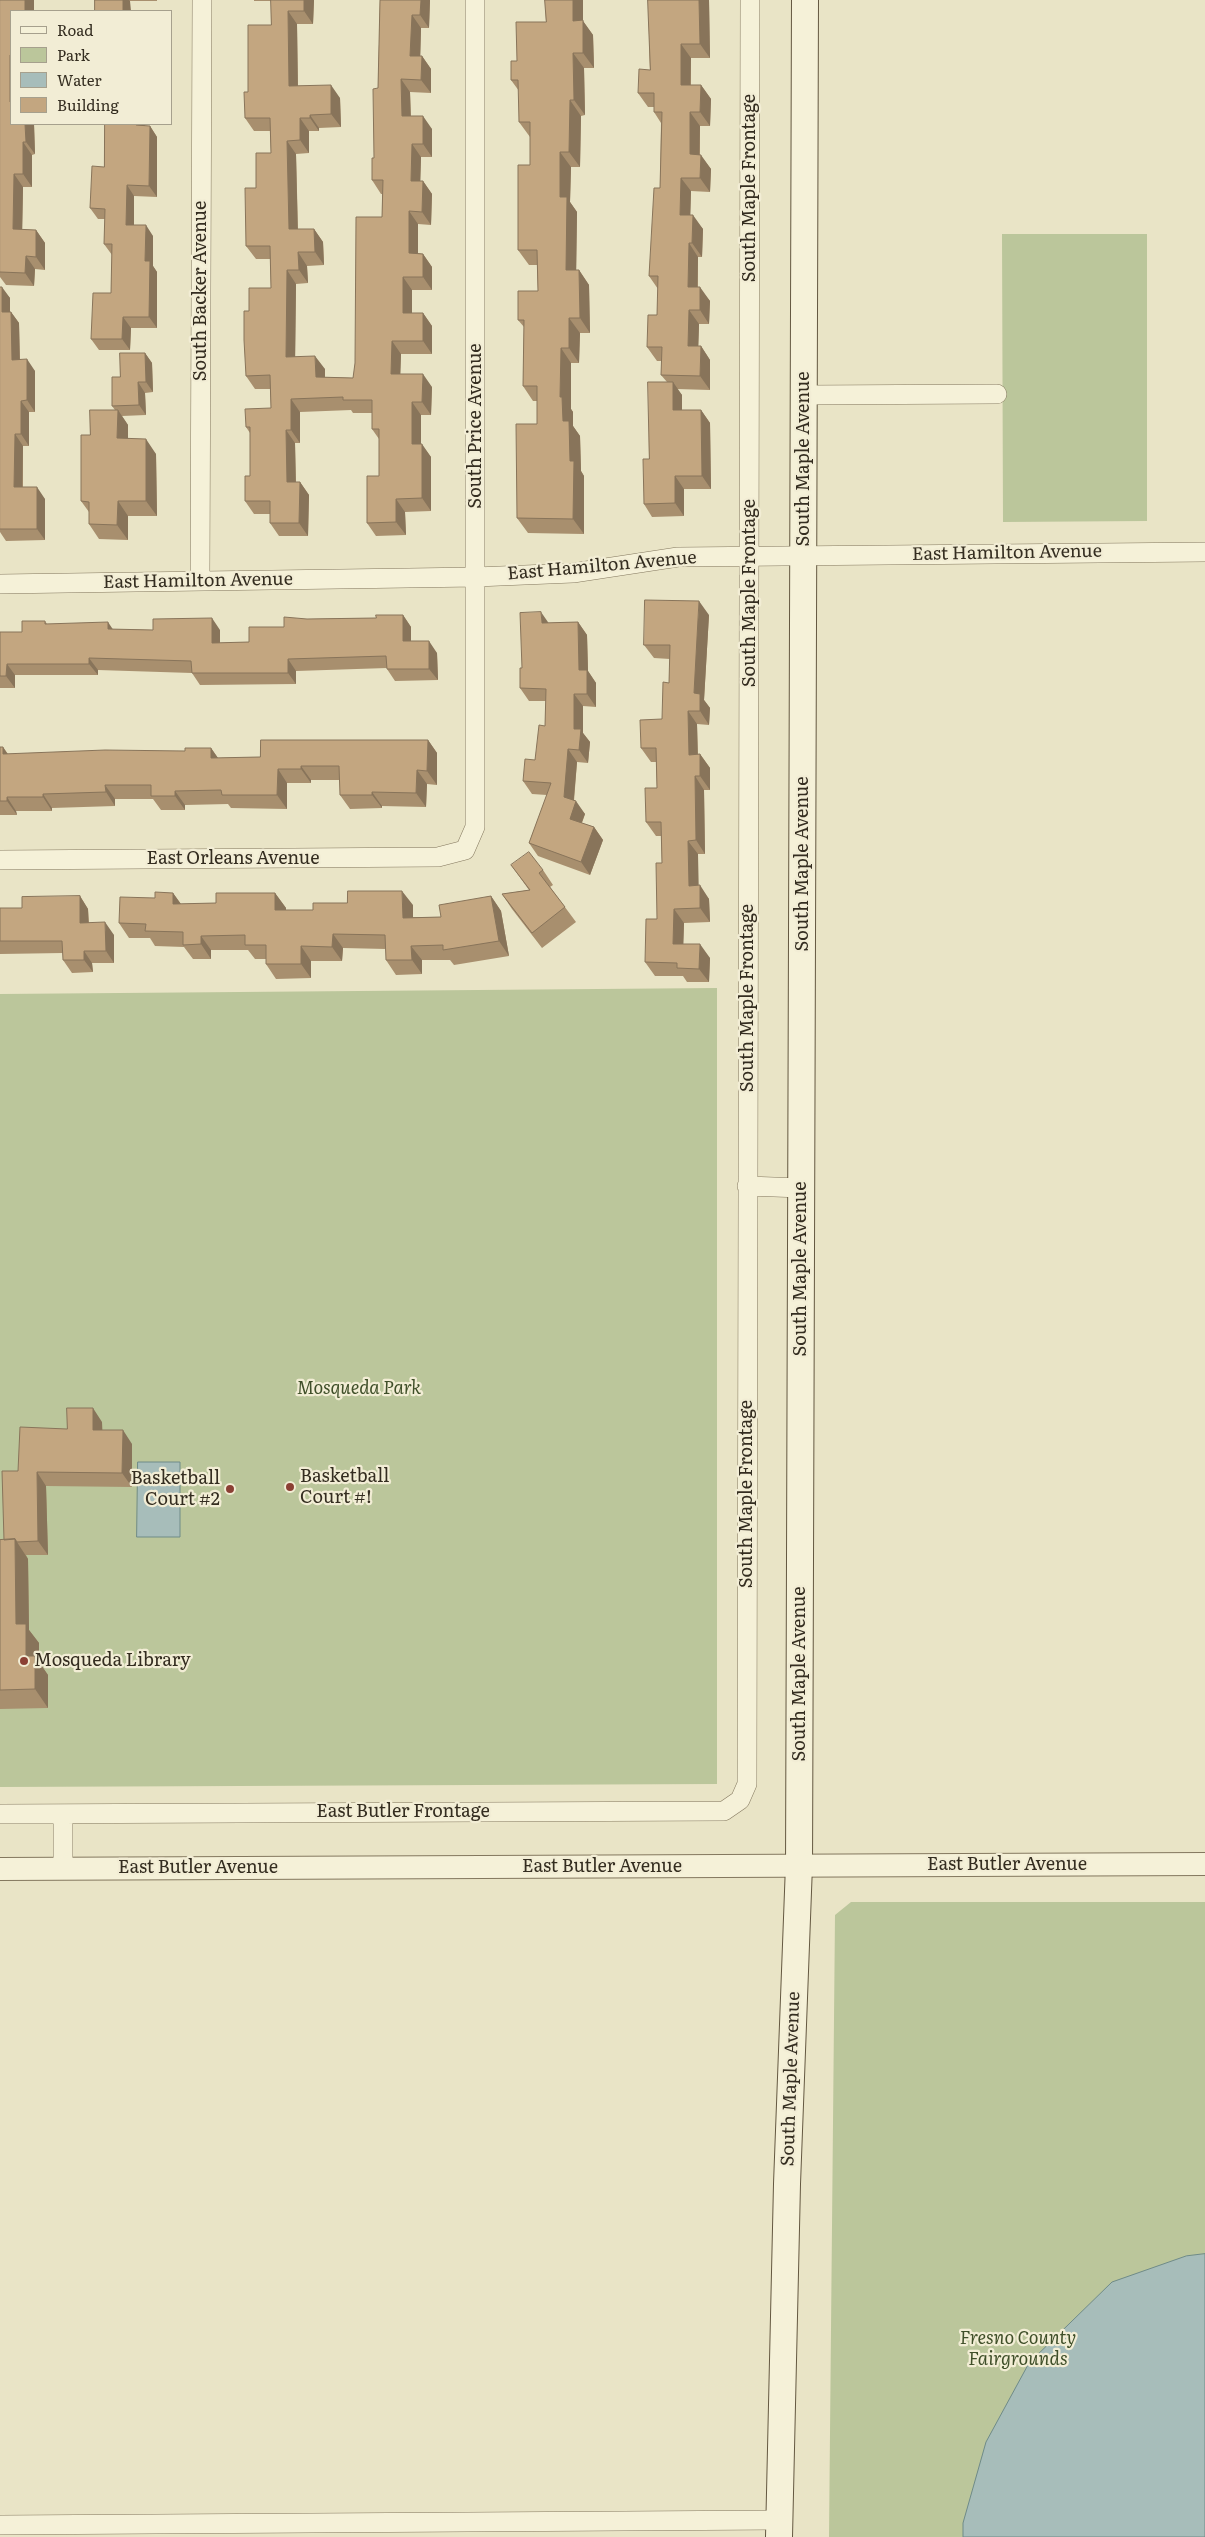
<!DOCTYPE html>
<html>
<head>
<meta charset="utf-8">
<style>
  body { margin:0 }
  #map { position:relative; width:1205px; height:2537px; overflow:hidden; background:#e9e4c6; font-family:Literata,serif }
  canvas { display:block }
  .legend { position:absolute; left:10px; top:10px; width:162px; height:115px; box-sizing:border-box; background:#f2edd5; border:1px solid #a6a08d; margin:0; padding:6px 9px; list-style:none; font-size:15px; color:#342d20 }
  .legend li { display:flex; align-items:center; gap:10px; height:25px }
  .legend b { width:25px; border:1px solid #a6a08d }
</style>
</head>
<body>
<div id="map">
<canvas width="1205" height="2537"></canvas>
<ul class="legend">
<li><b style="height:6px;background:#f5f1d8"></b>Road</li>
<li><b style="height:14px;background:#bbc69b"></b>Park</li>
<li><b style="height:14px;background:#a7bdba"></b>Water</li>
<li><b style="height:14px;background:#c3a680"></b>Building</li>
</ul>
</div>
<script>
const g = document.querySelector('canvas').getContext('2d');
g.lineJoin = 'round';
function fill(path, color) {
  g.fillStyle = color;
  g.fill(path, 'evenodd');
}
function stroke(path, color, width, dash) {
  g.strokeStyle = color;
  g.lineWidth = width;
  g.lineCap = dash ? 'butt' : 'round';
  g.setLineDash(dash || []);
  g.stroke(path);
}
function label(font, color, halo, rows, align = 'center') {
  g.font = font + ' Literata,serif';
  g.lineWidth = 4.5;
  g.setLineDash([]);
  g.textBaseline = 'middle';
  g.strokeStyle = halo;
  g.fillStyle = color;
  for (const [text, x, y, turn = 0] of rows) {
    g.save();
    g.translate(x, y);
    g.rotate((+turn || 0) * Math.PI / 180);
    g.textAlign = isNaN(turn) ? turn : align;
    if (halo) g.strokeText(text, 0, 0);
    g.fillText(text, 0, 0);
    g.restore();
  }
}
fill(new Path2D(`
  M1002,234H1147V521L1003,522Z
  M717,988V1784L0,1787V994Z
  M851,1902H1205V2537H829L835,1915Z`), '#bbc69b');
const water = new Path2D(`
  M138,1462H180V1537H137Z
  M1205,2254V2537H963V2523L986,2442L1029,2363L1112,2282L1186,2256Z`);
fill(water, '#a7bdba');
stroke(water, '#6f8b88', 1);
const minor = new Path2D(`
  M804,395L997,394
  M200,581L202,0
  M0,584L476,577L573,573L678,557L1205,552
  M0,860L438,857L465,850L475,827V0
  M747,1186L801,1188
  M0,1814L724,1811L740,1800L747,1784L750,0
  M63,1814V1868
  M0,2525L779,2520`);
const tertiary = new Path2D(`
  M0,1869L1205,1864`);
const secondary = new Path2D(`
  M779,2537L787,2184L799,1865L805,0`);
stroke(minor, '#83775e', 20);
stroke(tertiary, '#83775e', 24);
stroke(secondary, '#645841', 28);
stroke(minor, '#f5f1d8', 19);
stroke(tertiary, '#f5f1d8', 22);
stroke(secondary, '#f5f1d8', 26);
fill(new Path2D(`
  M0,0L11,11V124H34L35,154L32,155V187H23L22,230H36L45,243V270L35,269L34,286L6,285L0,277Z
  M95,0H157V1H130Z
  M254,0H314L313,24H297L298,86L340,98L341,127L319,128V131H309V153L296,154L298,229H314L323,242L324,265L307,266L308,283L296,284L295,357L325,369V377L353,378L382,217V194H381L372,180L374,158L378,88L380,0H430L429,28H421L420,56H422L431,69V93L410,92L411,116L432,129V157H421L420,181H423L432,194L431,225L418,224V253L423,254L432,267V290H412V313H423L432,326V354H401L400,374L432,387L431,415H421V444L431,457V511L405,512L406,535L376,536L367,523L379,476V439L372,429V413H353L351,410L300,412V443H295L296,482H300L309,495L308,536H279L270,523V514H254L245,501L250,476V433L246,427L271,408L270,389H255L246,376L249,311L271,288L270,259H256L246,246L256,188L271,153L270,131H254L245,118L248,92L271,25V1H254Z
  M545,0H583V21L593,35L594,68H584L585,115L581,116L580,167H571L570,202L577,212L576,270H579L589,285L590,333H580L579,363H571V409L573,412V426L580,436L581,471L584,476V534L528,533L517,518L537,424V401H533L523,386L524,327L518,320L538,291L537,265H529L518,250L530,165V137L519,122V91L511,80L517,61L546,22Z
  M648,0H709L710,58H691V85H701L711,99L710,126H700V155L711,169L710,192L691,191L690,215L703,229L702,257H698V287L710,301L709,324H699L698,346H701L710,360V390L677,389L682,395V410H701L710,423L711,489H684V516L652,517L644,504L649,459L667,382L661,375L662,361H657L647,347L657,315L658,289L649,276L660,188L661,123L654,112V107H648L638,93L650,70Z
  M105,124H145L144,126H150L157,137V197L134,196V225L153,236V266L157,272V328H131L130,350H99L91,339L111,293L112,255L104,244L105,219H98L90,208L104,167Z
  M0,287L10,298V312H11L19,323L20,359L35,371V412H29V446H23V487L45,499V540L6,541L0,532Z
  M145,353L152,363L153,392L145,393L146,415L122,416L128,425V438L156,454L157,516H128V540L99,539L89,524V512L81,501L90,435L115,410L112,406L120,377Z
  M403,615L411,627V641L437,653L438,680L395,681L387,669V668L296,671V684L200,685L192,673L98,670V675H15V688H0V632H22L45,621L47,624L113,629L153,630H220V643L249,642L284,627L307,619L376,618Z
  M709,615L704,700L710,708L709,725L697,724L698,754H700L710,768V790H704L705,854H698V886L709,899L710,922L684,923L683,944L710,958L709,982H687L683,976H655L645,962L657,919L662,863L661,836H656L646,822L657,788L656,762H651L641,748L662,719L669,683L670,659L654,658L644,645Z
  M578,622L587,635L588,671L596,683V707L583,706V733L590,742L588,763L577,762L574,801L585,814L582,823L594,827L603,840L590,875L538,856L529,843L547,795L532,794L523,781L535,760L545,726L546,701H529L520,688L522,668L549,623Z
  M428,740L437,753V785L427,784L426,807L382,806V808L350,809L340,795V780H311V783H287V809L231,808L228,804L185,805V810H161L153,799H115V806L52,808V811H16L17,815H0V747H3L8,754L185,751L211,748L218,758L260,757Z
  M511,865L543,870L553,885L550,887L576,922L542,948L512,909L502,894L529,890Z
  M173,893L181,904L216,903L275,893L286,908V910H313L413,905V917H441L491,896L501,911L509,956L454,965L450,960H422V974L396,975L386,960V949L343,948L342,961H311V978L276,979L266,964V959H255L248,950H211V959H193L184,947L155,946L150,938H129L119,923L155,898Z
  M80,896L88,909L89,923L114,935V963H92L93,972L72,973L63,960V953L0,954V908H22Z
  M102,1422V1430L132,1444V1487L46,1486L48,1555H26L28,1559L29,1630L39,1643V1662L48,1675V1708L0,1709V1540H4L18,1471L67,1429Z`), '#a88f6e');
fill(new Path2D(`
  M25,0H34V11H25Z
  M123,0H129L130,1L131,11H123Z
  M304,0H314L313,24L304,11Z
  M421,0H430L429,28L420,15Z
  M573,0H583V21L593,35L594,68L583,53L573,21Z
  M699,0H709L710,58L700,44Z
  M288,11L297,24L298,99L289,86Z
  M412,15L421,28L420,69L410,56Z
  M681,44L691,58L690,98L681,85Z
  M573,53L584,68L585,115L574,100Z
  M10,55L11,56V104L10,102Z
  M422,56L431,69V93L421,80Z
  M401,79L410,92L411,129L402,116Z
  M331,85L340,98L341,127L331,114Z
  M701,85L711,99L710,126L700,112Z
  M570,100L581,116L580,167L569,152Z
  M690,112L700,126L699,168L690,154Z
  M310,115L319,128V131L310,118Z
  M423,116L432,129V157L423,144Z
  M300,118L309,131V153L300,140Z
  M25,124H34L35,154L26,142Z
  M136,124H145L144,136L136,125Z
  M150,126L157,137V197L149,186Z
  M287,141L296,154L298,242L289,229Z
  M23,142L32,155V187L23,174Z
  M412,144L421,157L420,194L411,181Z
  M560,152L571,167L570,202L577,212L576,285L566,270L560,197Z
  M701,155L711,169L710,192L700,178Z
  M14,174L23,187L22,242L13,229Z
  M681,178L691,191L690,229L680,215Z
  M423,181L432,194L431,225L422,212Z
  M127,185L134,196V236L126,225Z
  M409,211L418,224V266L409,253Z
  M693,215L703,229L702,257L692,243Z
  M146,225L153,236V266L157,272V328L149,317L145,261Z
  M314,229L323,242L324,265L315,252Z
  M36,230L45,243V270L36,257Z
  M689,243L698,257L697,301L688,287Z
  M298,252L307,266L308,283L299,270Z
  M423,254L432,267V290L423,277Z
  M26,256L35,269L34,286L25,273Z
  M287,270L296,284L295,370L286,357Z
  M579,270L589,285L590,333L580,318Z
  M403,277L412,290V326L403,313Z
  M2,287L10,298V324L2,312Z
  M700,287L710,301L709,324L700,310Z
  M689,310L699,324L698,360L688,346Z
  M11,312L19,323L20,371L12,360Z
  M423,313L432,326V354L423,341Z
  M123,317L131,328L130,350L122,339Z
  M569,318L580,333L579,363L569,348Z
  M392,341L401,354L400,387L391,374Z
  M701,346L710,360V390L700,376Z
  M561,348L571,363V409L573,412V426L580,436L581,471L584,476V534L573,519L570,461L563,421L560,397Z
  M145,353L152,363L153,392L146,382Z
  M315,356L325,369V390L316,377Z
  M27,359L35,371V412L27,400Z
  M423,374L432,387L431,415L422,402Z
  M138,382L145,393L146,415L139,405Z
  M673,382L682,395V423L673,410Z
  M291,399L300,412V443L291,430Z
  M21,401L29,412V446L21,434Z
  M412,402L421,415V457L412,444Z
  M118,410L128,425V453L117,438Z
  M701,410L710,423L711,489L702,476Z
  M286,430L295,443L296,495L287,482Z
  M15,434L23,446L22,499L14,487Z
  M146,439L156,454L157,516L146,501Z
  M422,444L431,457V511L422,498Z
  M675,476L684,489V516L675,503Z
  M300,482L309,495L308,536L299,523Z
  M37,487L45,499V540L37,529Z
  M396,499L405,512L406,535L396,522Z
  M118,501L128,516V540L117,525Z
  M699,601L709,615L704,700L710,708L709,725L700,711L694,693Z
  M541,612L550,625L542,623Z
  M403,615L411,627V653L403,641Z
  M212,618L220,630V655L212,643Z
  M108,622L116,634L108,629Z
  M578,622L587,635L588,671L596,683V707L587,694L579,670Z
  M429,641L437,653L438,680L429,669Z
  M89,658L98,670V675L89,664Z
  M288,659L296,671V684L288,673Z
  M7,664L15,675V688L6,676Z
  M574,694L583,706V733L590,742L588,763L579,750L574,729Z
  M688,711L697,724L698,768L689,755Z
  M428,740L437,753V785L427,771Z
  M3,747L12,761L3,754Z
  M211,748L220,761L211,758Z
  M568,749L577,762L573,808L576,801L585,814L578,832L570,819L564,797Z
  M700,754L710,768V790L700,776Z
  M301,766L311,780V783L301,769Z
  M278,769L287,783V809L277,795Z
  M417,770L427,784L426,807L416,793Z
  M695,776L704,790L705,854L696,840Z
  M105,785L115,799V806L106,792Z
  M175,791L185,805V810L175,796Z
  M372,792L382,806V808L372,795Z
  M43,794L52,808V811L43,797Z
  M7,797L16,811L17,815L7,801Z
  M594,827L603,840L590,875L581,862Z
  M688,841L698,854L699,900L689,886Z
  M700,885L709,899L710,922L700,908Z
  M402,891L413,905V932L403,918Z
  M173,893L183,907L173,904Z
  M275,893L286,908V925L275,910Z
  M80,896L88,909L89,935L80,923Z
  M491,896L501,911L509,956L499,941Z
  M674,909L684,923L683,958L673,944Z
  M105,922L114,935V963L106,951Z
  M333,934L343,948L342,961L332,947Z
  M201,936L211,950V959L201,944Z
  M700,944L710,958L709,982L699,969Z
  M301,946L311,961V978L301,964Z
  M411,946L422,960V974L412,960Z
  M84,951L92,963L93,972L84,960Z
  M93,1408L102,1422L103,1444L93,1430Z
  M123,1430L132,1444V1487L122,1473Z
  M37,1472L46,1486L48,1555L38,1541Z
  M15,1539L28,1559L29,1630L39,1643V1662L48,1675V1708L35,1689L16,1624Z`), '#88745a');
const building = new Path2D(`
  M0,0H25V11H11V55H10V102H11V124H25L26,142H23V174H14L13,229L36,230V257L26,256L25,273L0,272Z
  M95,0H123V11H95Z
  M271,0H304V11H288L289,86L331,85V114L310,115V118H300V140L287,141L289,229H314L315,252H298L299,270H287L286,357L315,356L316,377L353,378L355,363L356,217H382L383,180H372V158H374L373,89L378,88L380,0H421L420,15H412L410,56H422L421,80L401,79L402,116H423V144H412L411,181H423L422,212L409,211V253L423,254V277H403V313H423V341H392L391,374H423L422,402H412V444H422V498L396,499V522L367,523V476H379V429H372V400H343V397L291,399V430H286L287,482H300L299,523H270V501H245V476H250V427H246L245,409L271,408L270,375L246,376L244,340V311H249V288H271L270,246H246L245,188H256V153H271L270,118H245L244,92H248V25H271Z
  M545,0H573V21L583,20V53H573L574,100H570L569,152H560V197H567L566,270H579L580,318H569V348H561L560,397H562L563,421H569L570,461H574L573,519L517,518L516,424H537V386H523L524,320H518V291H538L537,250H518V165H530V122H519L518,80H511V61H517L516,22H546Z
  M648,0H699L700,44H681V85H701L700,112H690V154L701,155L700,178H681L680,215H693L692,243H689L688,287H700V310H689L688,346H701L700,376L661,375L662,347H647L648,315H657L658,276H649L654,188H660L662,112H654V93H638L639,69L650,70Z
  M105,124H136V125L150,126L149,186L127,185L126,225H146L145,261H150L149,317H123L122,339H91L93,293H111L112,244H104L105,209L90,208L92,166L104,167Z
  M0,287H2V312H11L12,360L27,359V400L21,401V434H15L14,487H37V529H0Z
  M120,353H145L146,382H138L139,405L112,406V377H120Z
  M648,382H673V410H701L702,476H675V503L644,504L643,459H649Z
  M90,410H118L117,438L146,439V501H118L117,525L89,524V502L81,501V435H90Z
  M645,600L699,601L694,693L700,694V711H688L689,755L700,754V776H695L696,840L688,841L689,886L700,885V908L674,909L673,944H700L699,969L677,968V963L645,962L646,919H657L656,863H662L661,822H646L645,788H657L656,748H641L640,720L662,719L663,682L669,683L670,645H644Z
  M541,612L542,623L578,622L579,670H587V694H574V729H581L579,750L568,749L564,797L576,801L570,819L594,827L581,862L529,843L551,783L523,781L525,759L535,760L539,725L545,726L546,689L520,688V668H522L520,613Z
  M376,615H403V641H429V669H387L386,656L288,659V673H192L191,661L89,658V664H7L6,676H0V632H22V621H45V624L108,622V629L153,630V619L212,618V643L249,642V627H284V617L307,619L376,618Z
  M261,740H428L427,771L417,770L416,793L372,792V795H340L339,766H301V769H278L277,795H222L221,790L175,791V796H151V785H105L106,792L43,794V797H7V801H0V747H3V754L105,750L185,751V748H211V758L260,757Z
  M529,852L543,870L539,873L565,907L532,933L502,894L530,890L511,865Z
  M348,891H402L403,918L441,917L439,905L491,896L499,941L443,950V945L411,946L412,960H386L385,935L333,934L332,947L301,946V964H266V945H245V935L201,936V944L183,945V932L145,931L146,924L119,923L120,897L155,898V892L173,893V904L216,903V893H275V910H313V903H347Z
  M80,896V923L105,922L106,951H84V960H63L62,941H0V908H22V897Z
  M67,1408H93V1430H123L122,1473L37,1472L38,1541L17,1542L15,1539L4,1540L2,1471H18L20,1427L67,1429Z
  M15,1539L16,1624H26V1656H35V1689L0,1690V1540Z`);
fill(building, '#c3a680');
stroke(building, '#88745a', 1);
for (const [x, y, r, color] of [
  [290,1487,5,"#8b4034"],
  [230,1489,5,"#8b4034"],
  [24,1661,5,"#8b4034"]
]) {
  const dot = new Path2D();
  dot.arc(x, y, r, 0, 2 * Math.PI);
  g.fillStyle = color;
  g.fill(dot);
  stroke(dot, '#f2edd5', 2);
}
label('18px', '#342d20', '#f2edd5', [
  ["South Maple Frontage",750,188,-90],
  ["South Backer Avenue",201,291,-90],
  ["South Price Avenue",476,426,-90],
  ["South Maple Avenue",804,459,-90],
  ["East Hamilton Avenue",1007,553,-1],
  ["East Hamilton Avenue",602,566,-5],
  ["East Hamilton Avenue",198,581,-1],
  ["South Maple Frontage",750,593,-90],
  ["East Orleans Avenue",233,859],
  ["South Maple Avenue",803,864,-90],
  ["South Maple Frontage",748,998,-90],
  ["South Maple Avenue",801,1269,-90],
  ["South Maple Frontage",747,1494,-90],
  ["South Maple Avenue",800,1674,-90],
  ["East Butler Frontage",403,1812],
  ["East Butler Avenue",1007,1865],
  ["East Butler Avenue",602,1867],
  ["East Butler Avenue",198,1868],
  ["South Maple Avenue",791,2079,-88]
]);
label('italic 18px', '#3f4f29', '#f2edd5', [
  ["Mosqueda Park",359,1389],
  ["Fresno County",1018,2339],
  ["Fairgrounds",1018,2360]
]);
label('18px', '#342d20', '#f2edd5', [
  ["Basketball",300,1477],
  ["Court #!",300,1498],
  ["Basketball",220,1479,"right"],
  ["Court #2",220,1500,"right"],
  ["Mosqueda Library",34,1661]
], 'left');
</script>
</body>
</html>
